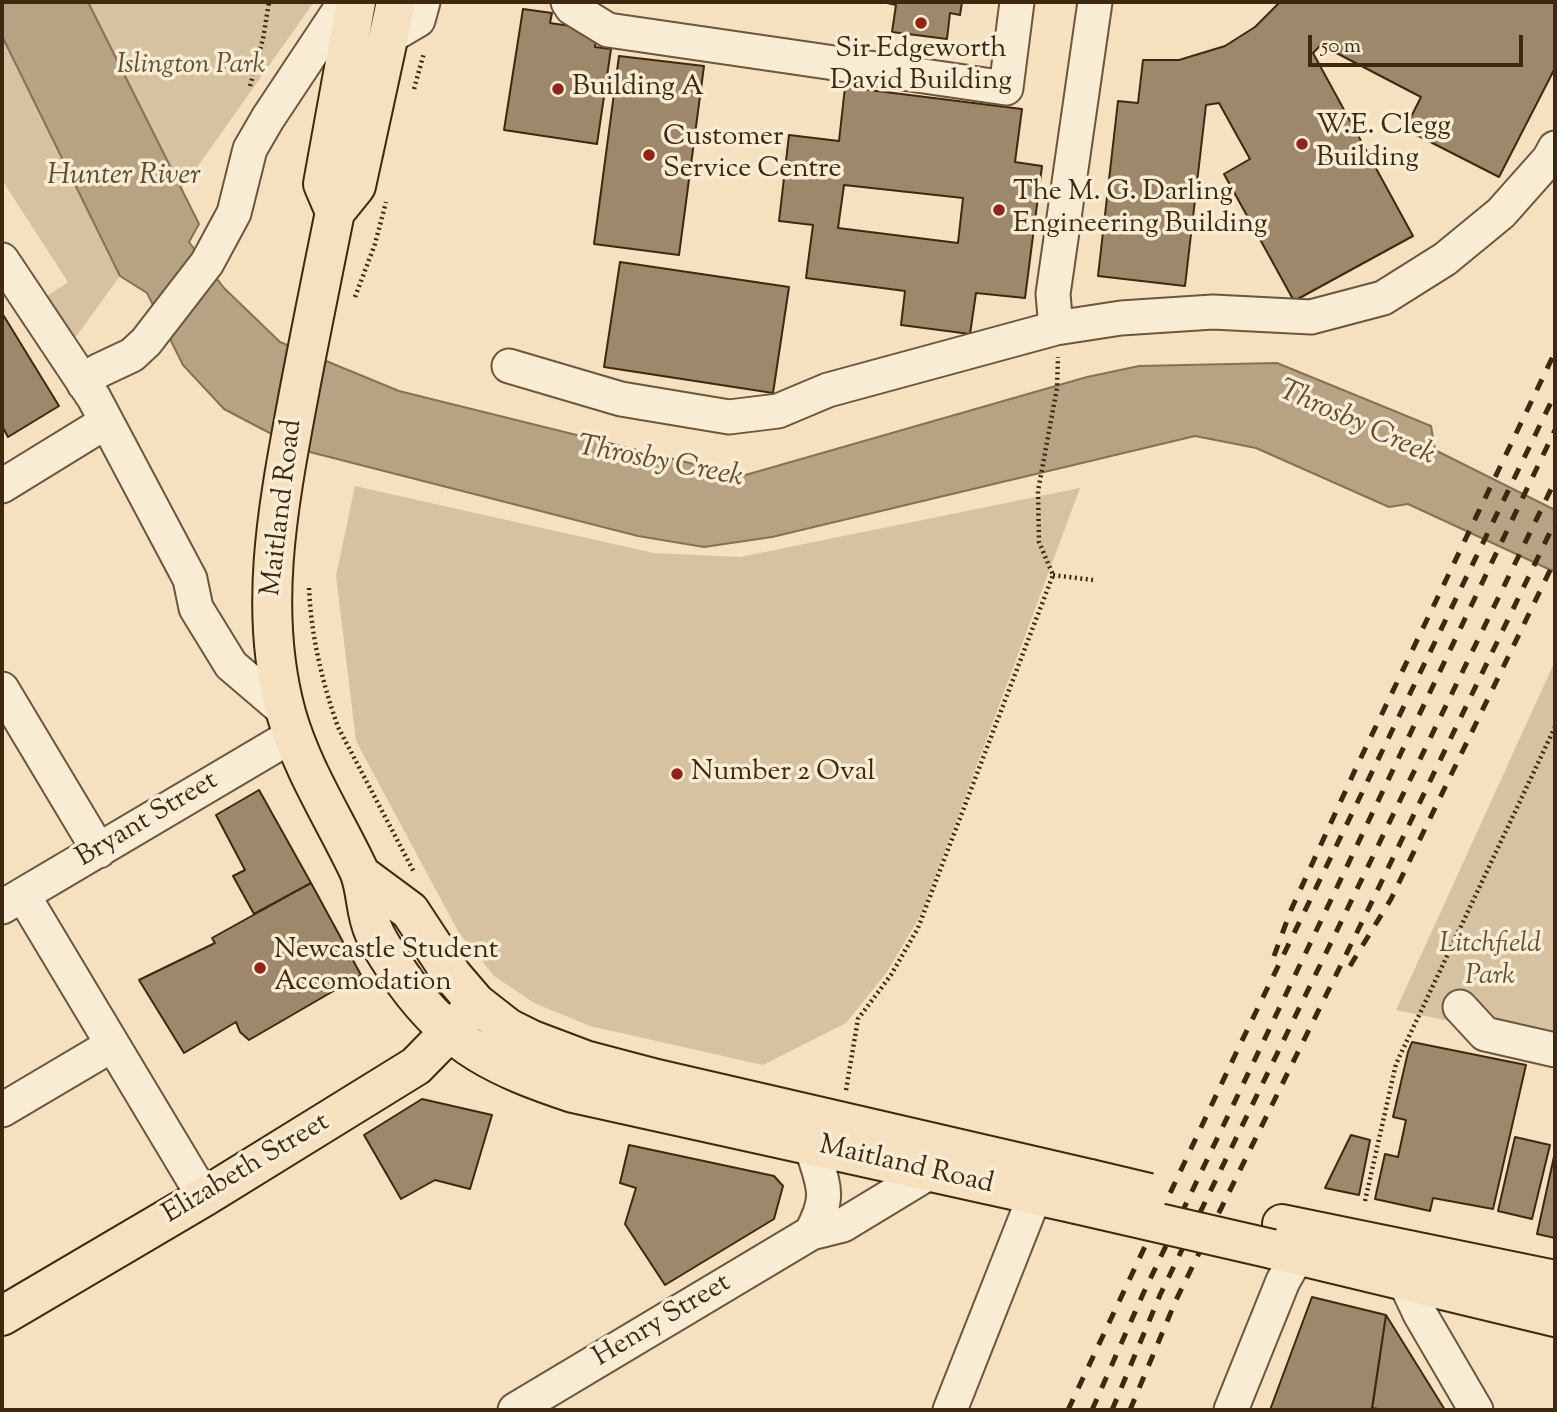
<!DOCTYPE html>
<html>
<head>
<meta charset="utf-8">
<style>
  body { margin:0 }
  #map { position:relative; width:1557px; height:1412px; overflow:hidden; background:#f5e1bf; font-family:"Sorts Mill Goudy",serif }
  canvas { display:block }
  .frame { position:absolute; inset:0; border:4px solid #3e2810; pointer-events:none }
  .scale { position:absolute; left:1308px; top:35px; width:215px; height:32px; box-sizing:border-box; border:4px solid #3e2810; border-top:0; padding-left:9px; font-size:21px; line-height:24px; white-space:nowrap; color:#3e2810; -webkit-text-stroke:5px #f8ecd5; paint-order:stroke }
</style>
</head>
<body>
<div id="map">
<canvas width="1557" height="1412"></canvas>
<div class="frame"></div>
<div class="scale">50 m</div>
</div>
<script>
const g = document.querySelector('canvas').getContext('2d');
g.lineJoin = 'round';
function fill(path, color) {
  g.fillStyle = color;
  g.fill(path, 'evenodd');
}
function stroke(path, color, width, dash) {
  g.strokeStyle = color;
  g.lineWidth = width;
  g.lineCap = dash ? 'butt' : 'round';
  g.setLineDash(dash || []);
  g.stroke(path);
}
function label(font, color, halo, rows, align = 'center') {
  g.font = font + ' "Sorts Mill Goudy",serif';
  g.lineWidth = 7;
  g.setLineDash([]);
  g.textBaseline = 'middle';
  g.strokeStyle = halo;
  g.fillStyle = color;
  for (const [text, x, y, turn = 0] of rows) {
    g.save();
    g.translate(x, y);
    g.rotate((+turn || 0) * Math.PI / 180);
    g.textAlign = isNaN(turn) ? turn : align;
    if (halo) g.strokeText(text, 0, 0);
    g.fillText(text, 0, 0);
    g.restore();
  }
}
fill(new Path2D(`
  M88,2H314L181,190Z
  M2,36L120,276L75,338L47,296L68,282L2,180Z
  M355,486L654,553L740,557L1080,488L922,913L887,972L846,1023L763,1065L590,1026L534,1003L494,976L459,933L356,741L336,576Z
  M1555,661V1043L1396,1010Z`), '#d6c2a1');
const water = new Path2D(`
  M2,2H88L199,224L189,242L224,288L280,342L399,391L742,476L1087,377L1139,366L1277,363L1431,426L1435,450L1555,510V572L1408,504L1389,507L1256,448L1195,436L772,537L704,547L638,536L302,450L224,409L183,365L147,293L120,276L2,36Z`);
fill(water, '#b7a284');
stroke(water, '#877156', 2);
const building = new Path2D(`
  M883,2H962L960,15L950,13L947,39L892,32L896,5Z
  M1280,2H1555V68L1499,177L1405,129L1421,97L1321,45L1313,53L1413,236L1294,301L1224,174L1250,159L1219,103L1206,105L1185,286L1098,276L1118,101L1138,103L1143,60H1179L1225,46L1255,27Z
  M523,9L552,13L550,23L598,30L595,47L611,49L597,144L504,130Z
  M619,56L704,66L679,255L594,244Z
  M845,87L1022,109L1015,162L1042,166L1025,298L976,293L970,334L901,325L905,291L806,278L813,225L779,221L789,135L839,141ZM844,185L963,198L958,243L838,228Z
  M620,262L789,287L773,393L604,367Z
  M2,313L59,406L8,437L2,426Z
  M259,790L311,883L254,914L233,876L245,870L216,815Z
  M311,883L361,975L249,1040L240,1032L236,1022L184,1053L139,980L215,943L212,938Z
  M1412,1042L1526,1065L1493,1209L1433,1198L1430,1211L1375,1199L1385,1154L1398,1157L1406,1120L1393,1117L1408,1052Z
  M422,1099L492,1115L470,1189L435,1180L401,1199L364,1135Z
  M1351,1135L1370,1140L1359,1195L1325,1188Z
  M1515,1137L1550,1145L1532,1219L1498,1211Z
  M629,1145L774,1176L783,1186L774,1219L665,1285L625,1224L636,1188L620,1183Z
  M1555,1152V1238L1537,1234Z
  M1312,1297L1386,1315L1372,1410H1270Z
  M1386,1315L1445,1410H1385L1372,1408Z`);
fill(building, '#9d886b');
stroke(building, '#3e2810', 2);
const minor = new Path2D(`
  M568,2L572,8L608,30L1006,88L1017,2
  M389,37L418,20L423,2
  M2,260L94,398L190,579L196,608L231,665L286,712
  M1056,328L1053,294L1095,2
  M509,366L621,399L729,417L778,411L828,390L1056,328L1121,318L1213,312L1311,317L1383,298L1445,259L1501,213L1549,159L1555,148
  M84,384L98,371L132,355L146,342L207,263L234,213L250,149L268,118L345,2
  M2,486L106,422
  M2,689L99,851
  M23,895L204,1197
  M2,907L293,735
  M1460,1007L1485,1034L1555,1050
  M2,1110L112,1045
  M811,1233C832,1194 823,1186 811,1145
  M1405,1282L1420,1314L1476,1410
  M515,1410L811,1233L843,1225L932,1171
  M950,1410L1035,1195
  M1231,1410L1283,1281L1298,1255`);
const major = new Path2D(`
  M396,2L356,186L335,212C322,276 309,340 297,404C278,507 258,610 286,713C302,770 334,818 359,871C367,890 365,913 374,932C382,949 394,966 405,982C452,1047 498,1068 573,1093L1076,1204
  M335,212L323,184L356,2
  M360,874L410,911L452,975L476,1003L508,1028L532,1040L585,1060L657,1079L1090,1179
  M1282,1224L1555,1280
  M1272,1249L1555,1317
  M2,1316L204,1197L416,1066L465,1016`);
stroke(minor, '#6c563c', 37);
stroke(major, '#3e2810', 42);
stroke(new Path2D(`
  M250,86L263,39L269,2
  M414,89L424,53
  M355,297L375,244L386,202
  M1053,575L1093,580
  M309,588C311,635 322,682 338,727L414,872
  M846,1090L858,1019L891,975L918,928L1053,575L1039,542L1038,491L1057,388L1058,357
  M1365,1201L1396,1064L1555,727`), '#3e2810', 4.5, [2, 3.5]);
stroke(minor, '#f8ecd5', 33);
stroke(major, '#f5e1bf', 38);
stroke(new Path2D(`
  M1274,956L1291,910L1356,768L1555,352
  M1350,966L1391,899L1555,560
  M1068,1410L1237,1051L1555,394
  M1092,1410L1143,1294L1555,430
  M1112,1410L1160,1295L1555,481
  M1130,1410L1176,1300L1364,918L1555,522`), '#3e2810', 5, [12, 12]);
const majorBridge = new Path2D(`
  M1090,1179L1149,1193
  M1076,1204L1272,1249`);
stroke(majorBridge, '#3e2810', 42, []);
stroke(majorBridge, '#f5e1bf', 38);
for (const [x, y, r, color] of [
  [921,23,7,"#8f2418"],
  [558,89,7,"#8f2418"],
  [1302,144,7,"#8f2418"],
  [649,155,7,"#8f2418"],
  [999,210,7,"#8f2418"],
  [677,774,7,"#8f2418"],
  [260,968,7,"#8f2418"]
]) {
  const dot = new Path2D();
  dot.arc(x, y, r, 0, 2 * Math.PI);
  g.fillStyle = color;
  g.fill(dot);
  stroke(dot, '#f8ecd5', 2.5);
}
label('28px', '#3e2810', '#f8ecd5', [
  ["Sir Edgeworth",921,51,"center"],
  ["David Building",921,83,"center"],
  ["Building A",572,89],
  ["W.E. Clegg",1316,128],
  ["Building",1316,160],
  ["Customer",663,139],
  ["Service Centre",663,171],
  ["The M. G. Darling",1013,194],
  ["Engineering Building",1013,226],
  ["Number 2 Oval",691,774],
  ["Newcastle Student",274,952],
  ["Accomodation",274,984]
], 'left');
label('italic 28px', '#644e34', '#f8ecd5', [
  ["Islington Park",191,67],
  ["Litchfield",1490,946],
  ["Park",1490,978]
]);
label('28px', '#3e2810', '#f8ecd5', [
  ["Maitland Road",284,508,-83],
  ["Bryant Street",148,821,-31],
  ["Maitland Road",906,1167,13],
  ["Elizabeth Street",247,1170,-31],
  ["Henry Street",663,1322,-31]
]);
label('italic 30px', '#624d33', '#f8ecd5', [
  ["Hunter River",124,178],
  ["Throsby Creek",1356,425,24],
  ["Throsby Creek",660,464,11]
]);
</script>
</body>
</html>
